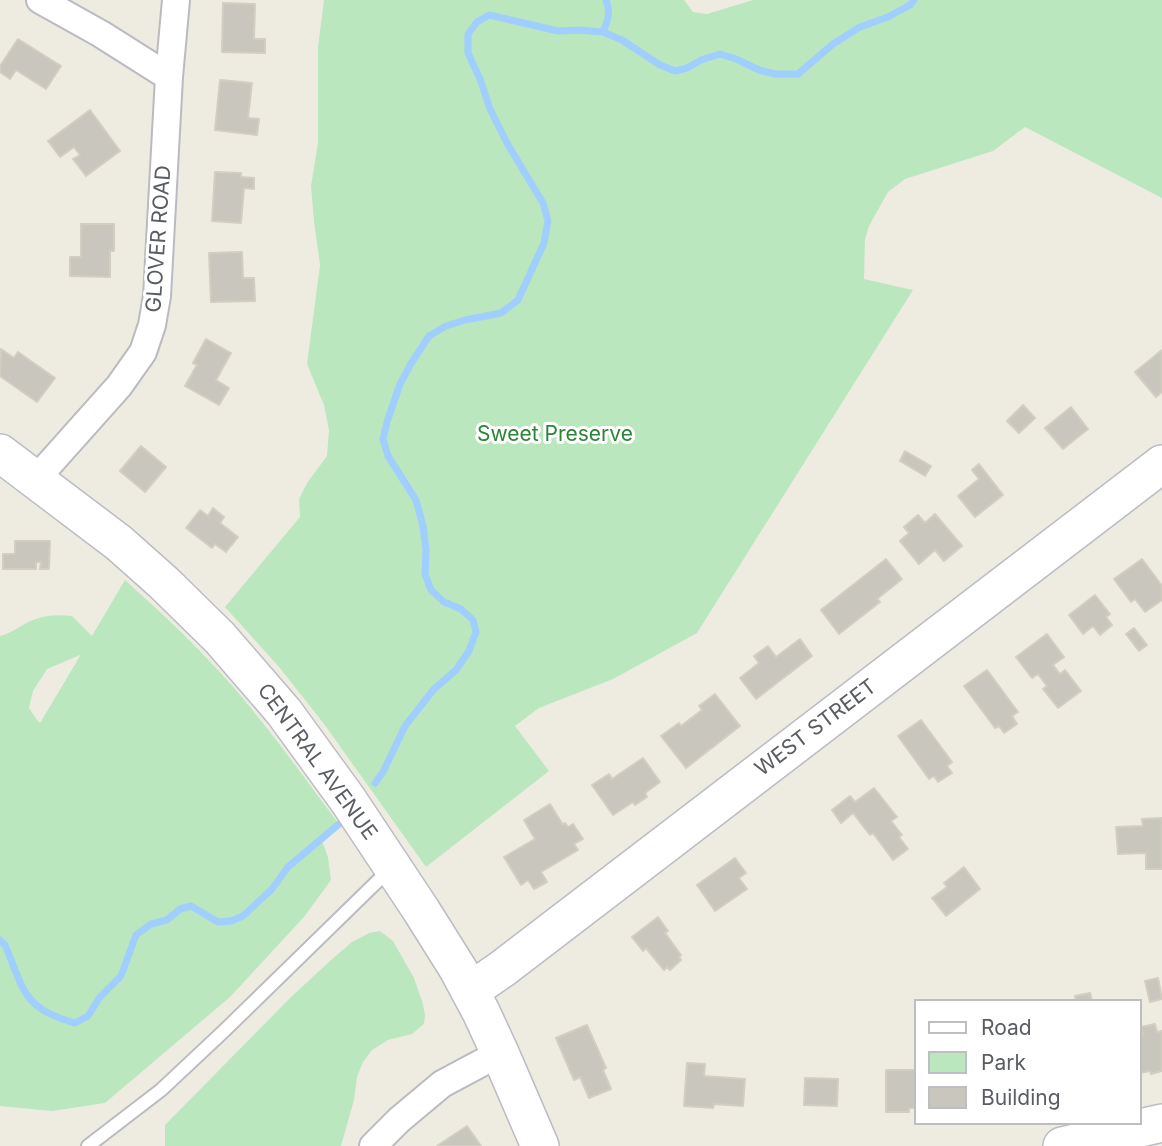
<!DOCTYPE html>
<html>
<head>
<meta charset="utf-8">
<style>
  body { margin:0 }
  #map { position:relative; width:1162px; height:1146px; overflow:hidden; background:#eeece1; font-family:Inter,sans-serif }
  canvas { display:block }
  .legend { position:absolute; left:914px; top:999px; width:228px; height:126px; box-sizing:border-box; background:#fff; border:2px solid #bdbec1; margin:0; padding:9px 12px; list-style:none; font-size:21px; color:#5a5d63 }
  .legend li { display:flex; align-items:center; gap:14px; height:35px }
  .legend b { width:35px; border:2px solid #bdbec1 }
</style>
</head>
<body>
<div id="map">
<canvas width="1162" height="1146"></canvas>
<ul class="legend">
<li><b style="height:9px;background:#fff"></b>Road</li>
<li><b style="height:19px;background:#bbe7bf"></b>Park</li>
<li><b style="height:19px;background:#c9c6be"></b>Building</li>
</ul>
</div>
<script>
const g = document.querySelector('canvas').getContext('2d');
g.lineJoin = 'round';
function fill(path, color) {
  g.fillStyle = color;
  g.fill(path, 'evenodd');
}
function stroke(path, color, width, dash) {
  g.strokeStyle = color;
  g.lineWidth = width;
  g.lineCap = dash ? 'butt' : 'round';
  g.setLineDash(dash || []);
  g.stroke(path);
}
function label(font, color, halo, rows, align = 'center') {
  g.font = font + ' Inter,sans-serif';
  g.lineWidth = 6;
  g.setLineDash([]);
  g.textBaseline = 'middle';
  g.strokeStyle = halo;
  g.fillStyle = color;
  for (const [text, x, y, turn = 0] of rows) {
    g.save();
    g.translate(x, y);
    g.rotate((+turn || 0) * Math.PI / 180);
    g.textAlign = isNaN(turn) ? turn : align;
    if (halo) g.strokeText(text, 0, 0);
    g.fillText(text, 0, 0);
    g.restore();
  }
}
fill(new Path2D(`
  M324,0H684L693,12L707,14L753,0H1162V198L1025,127L993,151L905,179L888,192L869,226L865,240L864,279L913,290L697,633L613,679L539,708L515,726L549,771L426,867L324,724L280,668L225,607L300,517L299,499L307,483L327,456L329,430L324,405L307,364L320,265L314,221L311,186L318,143V47Z
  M125,580C164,615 201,650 235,689C272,732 305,779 339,824L322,841L328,857L331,880L304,917L230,997L105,1103L52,1111L0,1106V636C8,634 14,630 21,626C38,616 53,614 72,616L92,636ZM80,655V656L40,723L37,720L29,708L33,691L47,669Z
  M380,931L393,941L414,978L423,1004L425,1015L424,1024L412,1034L388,1040L372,1050L363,1062L357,1077L354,1100L341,1146H165V1125L291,997L331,960L352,942L369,933Z`), '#bbe7bf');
stroke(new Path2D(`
  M603,32C608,20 611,12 606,0
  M375,783L383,772L405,726L434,689L456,670L469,651L476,632L473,620L461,609L444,602L431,590L425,574L426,550L423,526L416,500L388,456L383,439L387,422L400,384L412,362L429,336L446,326L465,320L501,313L518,300L544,243L548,221L543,203L507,143L490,109L480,79L468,53V34L477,22L489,15L558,31L579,30L603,32L622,40L660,65L675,71L687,68L701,60L720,54L736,59L759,70L775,74H798L833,44L860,27L888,17L910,5L914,0
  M0,940L5,945C24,990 23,1009 75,1023L88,1016L100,997L121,976L136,935L151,924L167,920L180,909L191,906L218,922L231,921L243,916L272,889L288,867L339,824`), '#a0ceff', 7);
const building = new Path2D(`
  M223,3L255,4L254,39H265V53L222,52Z
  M18,39L61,66L46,89L16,70L10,79L0,72V66Z
  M220,80L252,83L248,118L259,119L257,135L215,130Z
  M90,110L120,151L86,176L73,159L80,155L74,147L60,157L48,141Z
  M215,172L241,173V177L254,178V189L244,188L241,223L212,221Z
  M81,224H114V251H110V277L70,276V257H81Z
  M242,252L243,278H254L255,301L211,302L209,253Z
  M206,339L231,353L216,380L229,388L219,405L185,386L197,365L193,363Z
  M1,349L14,358L18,352L55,378L37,402L0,376Z
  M1162,350V392L1156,397L1135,372Z
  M1023,405L1035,418L1019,433L1007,421Z
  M1071,407L1088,429L1063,449L1045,428Z
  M141,446L166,467L145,492L120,471Z
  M905,451L931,466L925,476L900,461Z
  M979,464L1003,495L975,517L958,496L979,479L972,470Z
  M213,508L224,517L220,523L238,537L226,552L215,544L212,548L186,528L200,510L208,516Z
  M935,514L962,546L944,561L935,550L919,564L900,541L909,533L904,527L918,515L925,523Z
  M15,541H50L49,569H40L41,562H36V569H3V554H15Z
  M886,559L902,579L877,599L880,602L839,634L821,610Z
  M1142,559L1162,586V600L1145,612L1135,599L1131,602L1114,579Z
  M1095,595L1110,614L1106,617L1112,625L1100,635L1093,626L1083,634L1069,615Z
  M1134,628L1147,645L1139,651L1126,634Z
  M1047,634L1064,657L1053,665L1060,674L1065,670L1081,691L1058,708L1043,689L1047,686L1038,674L1032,678L1016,657Z
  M800,639L812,656L756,699L740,678L759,663L754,656L768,646L776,657Z
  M987,670L1018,712L1012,716L1017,724L1004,733L999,726L995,728L964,686Z
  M715,694L740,726L686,768L661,736L679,723L681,726L702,710L699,706Z
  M921,720L952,762L947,766L952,773L938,782L934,776L929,779L898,736Z
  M643,758L660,782L645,793L647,797L635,805L633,802L613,815L592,785L609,774L612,779Z
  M874,788L897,817L891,821L902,835L899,837L908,849L893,860L873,833L870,835L853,813L841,823L832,810L850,796L855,802Z
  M550,804L563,825L565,823L568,827L573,824L583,839L574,844L578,850L541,872L547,882L534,889L528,880L521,885L504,857L535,839L524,820Z
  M1162,818V869H1146V853L1118,854L1116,827L1143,826L1142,819Z
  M735,858L746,873L739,878L747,889L715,911L697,885Z
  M964,867L980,889L946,916L932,898L947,887L944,883Z
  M658,917L668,931L665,933L681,955L679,957L681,960L670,970L667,967L664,970L646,948L643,951L632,937Z
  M1158,978L1162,999L1150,1002L1145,981Z
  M1090,993L1092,1001H1076L1075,996Z
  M1155,1024L1157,1032L1162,1031V1071L1151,1074L1150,1071L1139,1073V1036L1143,1035L1141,1027Z
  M587,1025L606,1068L603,1070L611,1089L589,1098L580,1077L574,1080L556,1038Z
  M687,1063L705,1064L704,1076L745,1079L743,1106L714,1104L713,1108L684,1106Z
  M886,1070H915V1108H909V1112H886Z
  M805,1078L838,1079L837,1106L804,1105Z
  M467,1126L481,1146H437Z`);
fill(building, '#c9c6be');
stroke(building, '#d3cebf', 2);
const lane = new Path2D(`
  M88,1146L161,1090L225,1030L390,869`);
const street = new Path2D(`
  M40,0L101,34L169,77
  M36,479L119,386L143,352L152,325L157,296L169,77L176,0
  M373,1146L399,1120L442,1084L500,1053`);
const secondary = new Path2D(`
  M0,453L119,543L164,583L220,638L284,712L348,800L421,910L458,969L481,1012L500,1053L540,1146
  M470,991L502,969L1162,464
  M1062,1146L1162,1123`);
stroke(lane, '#b9bbc1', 16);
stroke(street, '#b9bbc1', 30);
stroke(secondary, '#babdc4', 40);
stroke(lane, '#fff', 12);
stroke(street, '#fff', 26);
stroke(secondary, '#fff', 37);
label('21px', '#5a5d63', '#fff', [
  ["GLOVER ROAD",159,239,-86],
  ["WEST STREET",816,728,-37],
  ["CENTRAL AVENUE",317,762,54]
]);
label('21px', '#2e853a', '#fff', [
  ["Sweet Preserve",555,435]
]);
</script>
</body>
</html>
